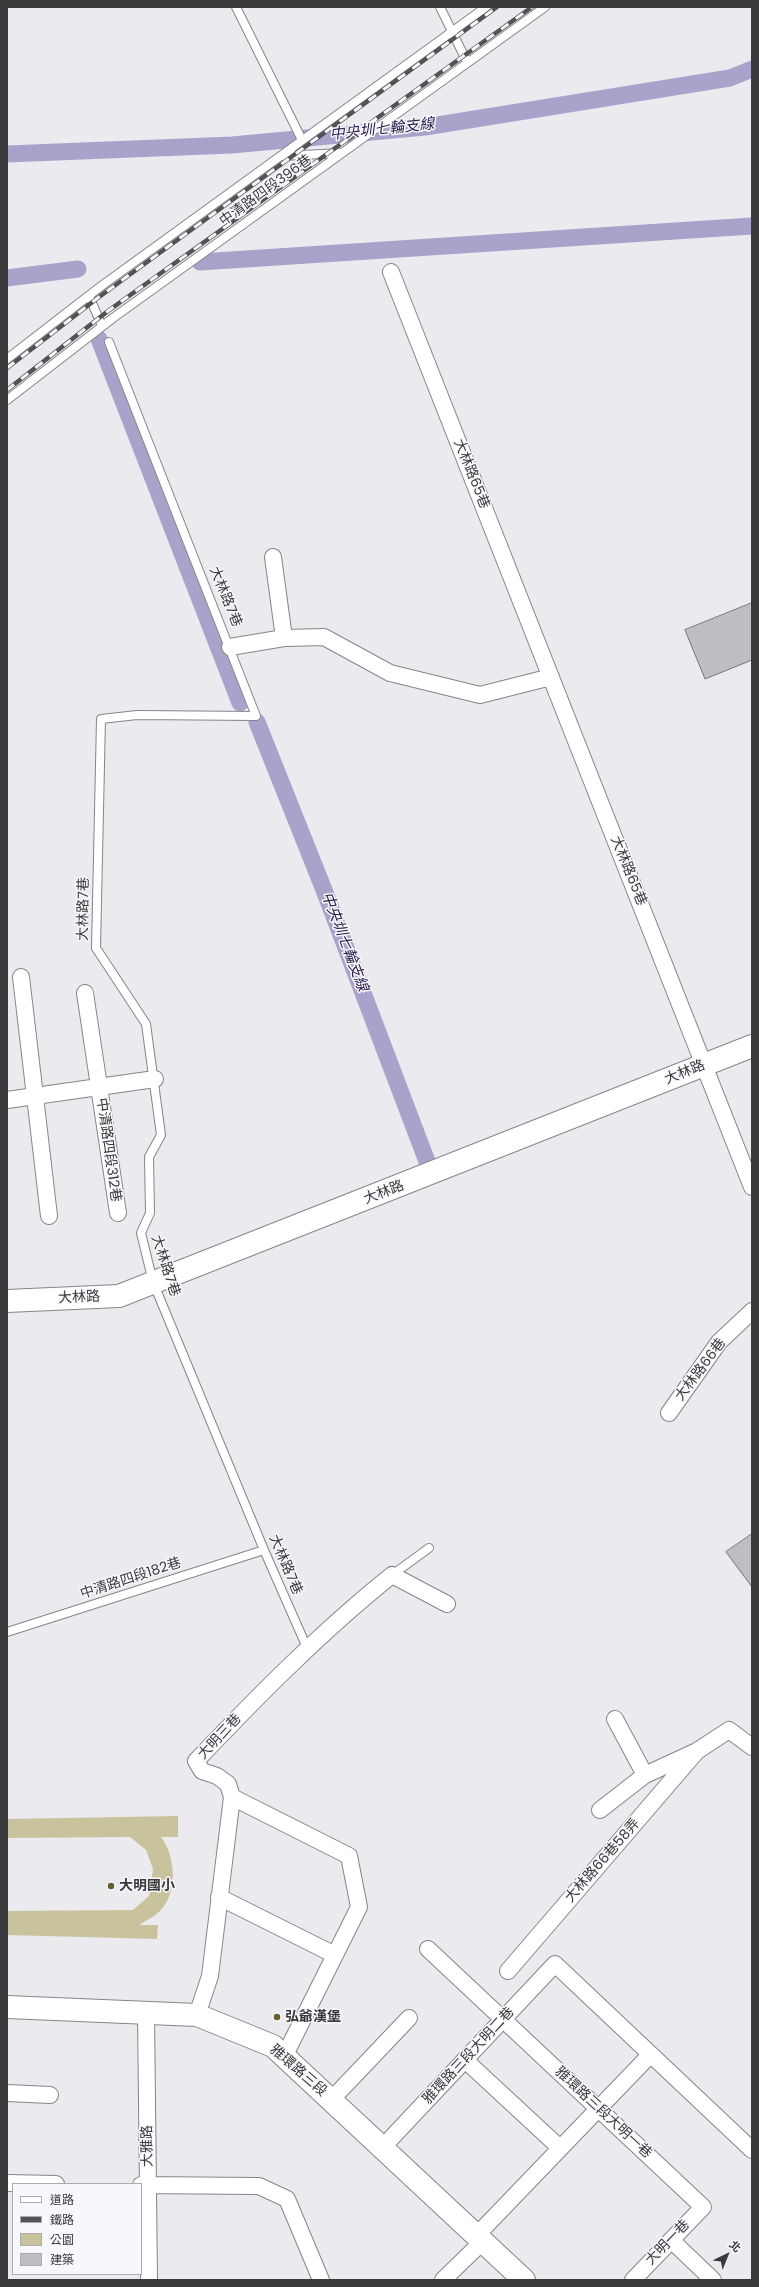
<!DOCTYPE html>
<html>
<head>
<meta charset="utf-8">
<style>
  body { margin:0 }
  #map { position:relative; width:759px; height:2287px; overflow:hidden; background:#ebeaef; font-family:Poppins,"Noto Sans TC",sans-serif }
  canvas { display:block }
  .frame { position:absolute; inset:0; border:8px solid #3a3a3c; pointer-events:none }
  .legend { position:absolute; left:12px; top:2183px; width:130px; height:92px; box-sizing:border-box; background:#f8f8fc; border:1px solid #acacaf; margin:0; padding:5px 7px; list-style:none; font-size:12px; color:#3a3a3c }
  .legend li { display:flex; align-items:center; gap:8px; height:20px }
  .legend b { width:20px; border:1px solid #acacaf }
  .north { position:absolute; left:707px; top:2235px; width:40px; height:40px; -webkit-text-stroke:3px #f8f8fc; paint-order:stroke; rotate:43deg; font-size:11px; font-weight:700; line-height:16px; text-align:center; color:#3a3a3c }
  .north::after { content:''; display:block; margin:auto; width:14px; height:18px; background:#3a3a3c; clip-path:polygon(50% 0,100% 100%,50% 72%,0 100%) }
</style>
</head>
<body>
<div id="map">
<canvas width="759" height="2287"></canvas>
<div class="frame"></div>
<ul class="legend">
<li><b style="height:5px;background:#fff"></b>道路</li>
<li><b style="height:5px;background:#535355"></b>鐵路</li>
<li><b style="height:11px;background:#c9c39d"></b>公園</li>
<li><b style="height:11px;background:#bebdc1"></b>建築</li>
</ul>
<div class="north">北</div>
</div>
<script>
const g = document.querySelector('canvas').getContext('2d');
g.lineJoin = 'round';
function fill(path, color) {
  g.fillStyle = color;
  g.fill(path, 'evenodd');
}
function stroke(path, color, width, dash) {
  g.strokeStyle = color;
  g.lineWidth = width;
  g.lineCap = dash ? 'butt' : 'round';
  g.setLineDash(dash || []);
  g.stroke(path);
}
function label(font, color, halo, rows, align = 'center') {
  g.font = font + ' Poppins,"Noto Sans TC",sans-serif';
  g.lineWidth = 3;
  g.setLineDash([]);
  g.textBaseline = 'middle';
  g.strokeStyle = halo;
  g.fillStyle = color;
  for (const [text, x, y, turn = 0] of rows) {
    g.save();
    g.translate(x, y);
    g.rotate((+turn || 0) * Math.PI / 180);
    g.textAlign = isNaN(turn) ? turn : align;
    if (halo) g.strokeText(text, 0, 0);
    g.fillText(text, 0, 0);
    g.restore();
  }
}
fill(new Path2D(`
  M178,1816V1837H161C174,1853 177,1885 166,1903C160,1914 149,1919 139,1925H158L157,1939L7,1935V1911L133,1910L149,1896L153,1869L146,1850L130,1837L7,1838V1819Z`), '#c9c39d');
stroke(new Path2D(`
  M7,154L232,145L425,127L730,78L752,69
  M200,262L752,226
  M7,278L78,269
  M99,339L240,703
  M257,722L324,890L428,1164`), '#a9a3cb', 17);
const building = new Path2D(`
  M752,603V660L705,679L685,630Z
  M752,1534V1587L726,1552Z`);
fill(building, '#bebdc1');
stroke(building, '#757579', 1);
const lane = new Path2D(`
  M236,7L302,140
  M440,7L467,62
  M281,156L341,153
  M89,296L102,326
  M109,342L256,716L137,715L101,719L96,948L146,1024L161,1135L149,1157L150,1213L141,1233L153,1282L264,1550L308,1650
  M7,359L100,287L486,7
  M7,400L113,318L545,7
  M392,1575L429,1548
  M7,1632L264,1550`);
const street = new Path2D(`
  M391,272L752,1187
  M273,557L284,638
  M230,647L284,638L324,637L390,673L480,695L551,677
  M21,977L49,1216
  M85,993L118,1213
  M7,1100L155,1079
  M669,1413L719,1342L752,1311
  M615,1719L645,1775
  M232,1797L349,1856L359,1907L284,2057
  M600,1810L645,1775L697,1751L729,1730L752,1747
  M219,1897L335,1955
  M428,1949L703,2207L633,2280
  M508,1971L697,1751
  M146,2013L149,2280
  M197,2015L210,1976L232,1797L228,1784L217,1776L202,1771L196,1761C258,1696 322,1631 392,1575L447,1604
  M465,2060L560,2148
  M7,2093L50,2095
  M331,2100L409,2018
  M382,2148L555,1964L752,2150
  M7,2183L56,2184
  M141,2185L259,2186L287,2199L321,2280
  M476,2236L650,2055
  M671,2240L713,2280
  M443,2280L483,2241`);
const secondary = new Path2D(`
  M7,1301L119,1296L752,1046
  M7,2007L197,2015L273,2046L524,2280`);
stroke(lane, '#858589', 10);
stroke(street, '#858589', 18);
stroke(secondary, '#858589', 24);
stroke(lane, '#fff', 8);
stroke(street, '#fff', 16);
stroke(secondary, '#fff', 22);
const rail = new Path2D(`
  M7,368L99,297L497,7
  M7,390L108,311L532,7`);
stroke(rail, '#535355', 4.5);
stroke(rail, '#f8f8fc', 3, [9]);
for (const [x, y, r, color] of [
  [111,1886,4,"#675f2b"],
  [277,2017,4,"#675f2b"]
]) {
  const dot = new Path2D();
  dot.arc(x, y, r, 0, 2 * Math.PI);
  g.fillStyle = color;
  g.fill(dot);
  stroke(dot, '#f8f8fc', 1.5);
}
label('14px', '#3a3a3c', '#f8f8fc', [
  ["中清路四段396巷",266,191,-36],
  ["大林路65巷",471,474,68],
  ["大林路7巷",225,597,68],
  ["大林路65巷",628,871,68],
  ["大林路7巷",84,909,-89],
  ["大林路",685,1073,-22],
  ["中清路四段312巷",108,1150,82],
  ["大林路",384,1193,-21],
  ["大林路7巷",165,1266,72],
  ["大林路",79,1298,-3],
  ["大林路66巷",701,1370,-53],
  ["大林路7巷",285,1565,67],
  ["中清路四段182巷",131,1579,-18],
  ["大明三巷",220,1737,-47],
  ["大林路66巷58弄",603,1861,-49],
  ["雅環路三段大明二巷",469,2056,-47],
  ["雅環路三段",298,2071,41],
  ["雅環路三段大明一巷",603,2113,43],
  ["大雅路",148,2146,-91],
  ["大明一巷",668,2243,-46]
]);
label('bold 14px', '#3a3a3c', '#f8f8fc', [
  ["大明國小",119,1886],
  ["弘爺漢堡",285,2017]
], 'left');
label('italic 15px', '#2d2152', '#f8f8fc', [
  ["中央圳七輪支線",382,130,-6],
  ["中央圳七輪支線",344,942,69]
]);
</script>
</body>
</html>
